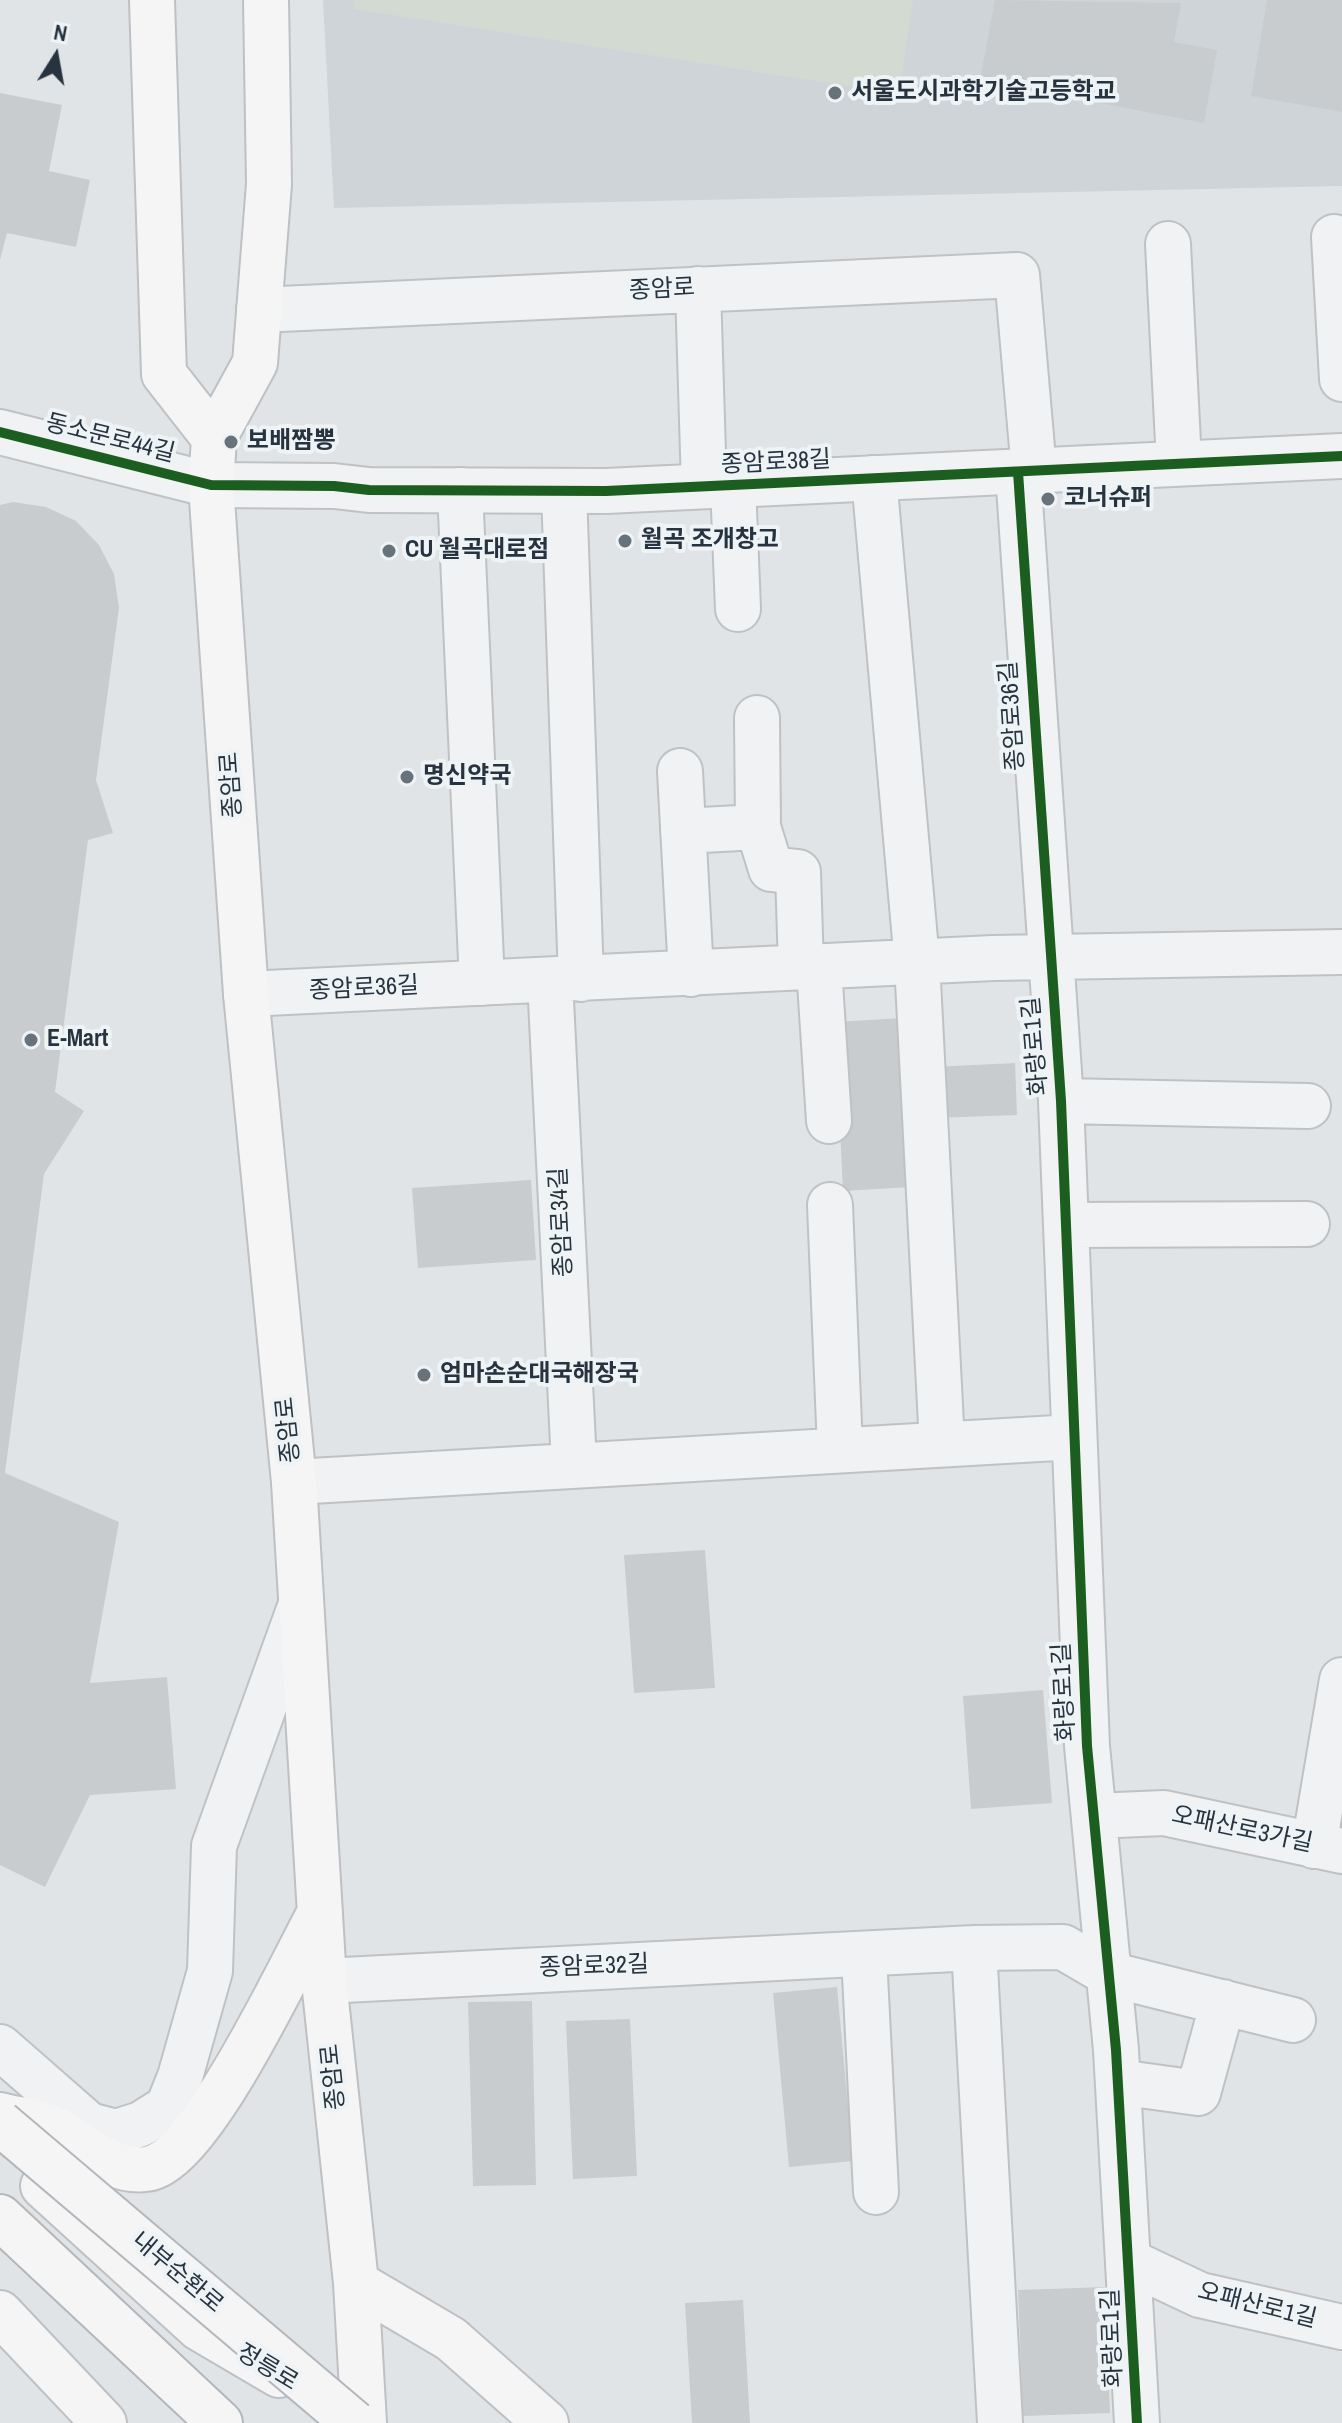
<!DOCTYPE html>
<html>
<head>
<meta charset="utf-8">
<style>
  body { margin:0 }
  #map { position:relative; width:1342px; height:2423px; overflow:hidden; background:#e1e4e6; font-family:"Archivo Narrow",sans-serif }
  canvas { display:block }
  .north { position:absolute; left:16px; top:16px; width:80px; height:80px; -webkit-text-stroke:6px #eef3f6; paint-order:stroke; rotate:11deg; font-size:22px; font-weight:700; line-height:32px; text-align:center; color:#273440 }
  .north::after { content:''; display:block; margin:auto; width:28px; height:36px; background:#273440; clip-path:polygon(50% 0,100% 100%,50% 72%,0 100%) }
</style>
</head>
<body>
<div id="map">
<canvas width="1342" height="2423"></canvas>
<div class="north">N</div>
</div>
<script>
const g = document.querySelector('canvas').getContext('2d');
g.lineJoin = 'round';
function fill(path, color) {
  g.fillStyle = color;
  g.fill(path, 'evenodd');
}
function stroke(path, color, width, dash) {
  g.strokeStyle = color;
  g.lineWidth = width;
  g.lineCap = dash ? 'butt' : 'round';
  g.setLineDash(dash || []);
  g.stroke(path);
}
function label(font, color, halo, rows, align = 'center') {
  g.font = font + ' "Archivo Narrow","Noto Sans KR",sans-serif';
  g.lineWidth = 8;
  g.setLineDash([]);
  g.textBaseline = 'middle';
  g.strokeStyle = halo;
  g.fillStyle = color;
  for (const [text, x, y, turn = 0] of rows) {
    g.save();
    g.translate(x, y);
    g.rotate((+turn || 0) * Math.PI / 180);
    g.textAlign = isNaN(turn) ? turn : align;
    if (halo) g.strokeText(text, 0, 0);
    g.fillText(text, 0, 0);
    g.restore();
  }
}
fill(new Path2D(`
  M323,0H1342V186L334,208Z`), '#cfd4d9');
fill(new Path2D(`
  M355,0H913L899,94L354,9Z`), '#d3dad1');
fill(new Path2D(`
  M995,0L1181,3L1174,42L1217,50L1204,123L980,80Z
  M1267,0H1342V112L1251,96Z
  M0,93L62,105L49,171L90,180L76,247L7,233L0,260Z
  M13,502L46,507L76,521L99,545L114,574L119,608L96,780L113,833L88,840L55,1092L84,1111L44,1174L5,1473L119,1522L90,1683L167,1677L176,1789L90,1795L45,1887L0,1865V505Z
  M903,1018L911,1187L843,1191L835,1022Z
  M1015,1063L1017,1115L934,1118L932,1067Z
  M531,1180L536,1260L418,1268L412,1188Z
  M705,1550L715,1688L634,1693L624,1555Z
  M1043,1690L1052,1803L971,1809L963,1696Z
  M837,1987L853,2161L789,2167L773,1993Z
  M532,2001L536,2185L473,2186L468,2002Z
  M630,2019L637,2176L573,2179L566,2021Z
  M1105,2287L1110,2413L1023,2416L1018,2290Z
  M743,2300L750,2423H692L685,2303Z`), '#c9ccce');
const minor = new Path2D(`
  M1334,237L1342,379
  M1168,244L1179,463
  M698,289L704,486
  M259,310L1017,275L1034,471
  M1018,472L1061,1101L1087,1746L1116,2050L1137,2423
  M874,478L917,962L942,1444
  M733,484L738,609
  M460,490L482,983
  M564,491L581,979
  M757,718L758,827L771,869L798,872L801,968
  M680,771L691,974
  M683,831L758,827
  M819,967L829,1121
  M550,980L574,1464
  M246,994L993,958L1342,952
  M1061,1101L1308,1106
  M830,1205L840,1449
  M1066,1225L1307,1224
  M294,1482L1074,1437
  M1094,1816L1164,1813L1342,1851
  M1314,1846L1342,1680
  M974,1948L1000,2423
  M864,1956L876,2192
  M324,1981L974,1948L1063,1947L1109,1974L1293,2020
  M0,2047L89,2125L116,2132L141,2124L168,2107L180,2077L210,1971L214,1846L301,1604
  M1118,2082L1198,2093L1223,2002
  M1130,2262L1200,2295L1342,2327`);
const tertiary = new Path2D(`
  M0,432L211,485L334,486L369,490L606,491L1342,456`);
const primary = new Path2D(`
  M152,0L164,374L214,438
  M266,0L269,184L255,363L214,438L211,485L246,994L294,1482L324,1981L356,2283L364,2423
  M0,2115C19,2120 42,2122 59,2131C87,2146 110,2173 146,2169C200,2164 292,1963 320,1912
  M43,2186L199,2328L279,2375
  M356,2283L451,2339L546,2423
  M0,2313L104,2423`);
const trunk = new Path2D(`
  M0,2217L220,2423`);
stroke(minor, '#bfc2c4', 48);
stroke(tertiary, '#bfc2c4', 48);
stroke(primary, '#bdc1c4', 48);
stroke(trunk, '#b3b7bb', 48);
stroke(minor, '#f0f2f3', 44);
stroke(tertiary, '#f0f2f3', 44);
stroke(primary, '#f5f5f6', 44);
stroke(trunk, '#f5f5f6', 44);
const trunkBridge = new Path2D(`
  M0,2123L354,2423`);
stroke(trunkBridge, '#b3b7bb', 48, []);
stroke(trunkBridge, '#f5f5f6', 44);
stroke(new Path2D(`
  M0,432L211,485L334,486L369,490L606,491L1342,456
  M1018,472L1061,1101L1087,1746L1116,2050L1137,2423`), '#1b5e20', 10);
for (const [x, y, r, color] of [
  [835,93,8,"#68727a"],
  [231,442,8,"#68727a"],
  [1048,499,8,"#68727a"],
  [625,541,8,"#68727a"],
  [389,551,8,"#68727a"],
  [407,777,8,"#68727a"],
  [31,1040,8,"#68727a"],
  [424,1375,8,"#68727a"]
]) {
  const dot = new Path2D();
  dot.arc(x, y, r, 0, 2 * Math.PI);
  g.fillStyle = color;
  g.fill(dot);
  stroke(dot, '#eef3f6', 3);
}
label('bold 24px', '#273440', '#eef3f6', [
  ["서울도시과학기술고등학교",851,93],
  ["보배짬뽕",247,442],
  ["코너슈퍼",1064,499],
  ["월곡 조개창고",641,541],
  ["CU 월곡대로점",405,551],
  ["명신약국",423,777],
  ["E-Mart",47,1040],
  ["엄마손순대국해장국",440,1375]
], 'left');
label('24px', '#273440', '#eef3f6', [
  ["종암로",662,290,-3],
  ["동소문로44길",110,439,14],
  ["종암로38길",776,463,-3],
  ["종암로36길",1013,716,-94],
  ["종암로",232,785,-94],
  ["종암로36길",364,989,-3],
  ["화랑로1길",1036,1046,-95],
  ["종암로34길",562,1222,-93],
  ["종암로",289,1430,-96],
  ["화랑로1길",1065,1692,-93],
  ["오패산로3가길",1242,1830,12],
  ["종암로32길",594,1967,-2],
  ["종암로",334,2077,-96],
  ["내부순환로",177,2273,40],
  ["오패산로1길",1257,2306,14],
  ["화랑로1길",1113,2338,-92],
  ["정릉로",267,2368,31]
]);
</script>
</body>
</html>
